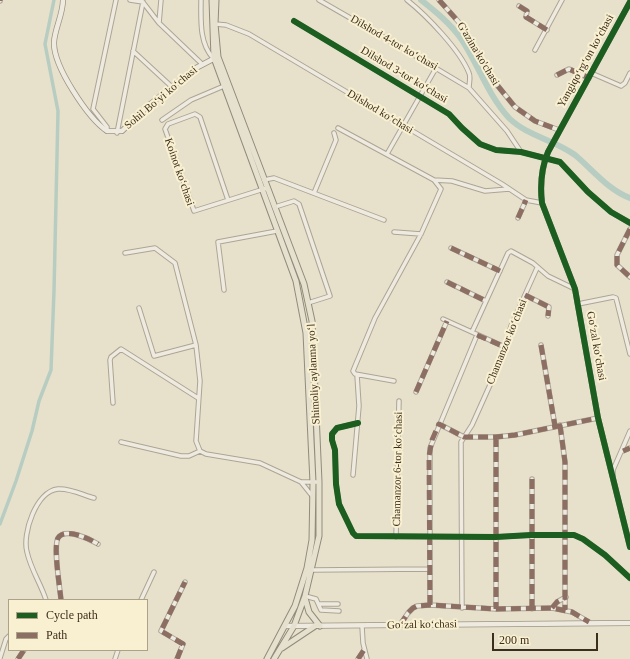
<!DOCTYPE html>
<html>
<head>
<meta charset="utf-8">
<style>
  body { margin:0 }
  #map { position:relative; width:630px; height:659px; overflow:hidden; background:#e7e1cc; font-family:"Times New Roman",serif }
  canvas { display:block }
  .legend { position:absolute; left:8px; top:599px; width:140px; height:52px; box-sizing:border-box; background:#f9f0d1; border:1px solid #ada289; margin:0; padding:5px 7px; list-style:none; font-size:12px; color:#3c2e1c }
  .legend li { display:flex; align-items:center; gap:8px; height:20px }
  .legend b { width:20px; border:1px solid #ada289 }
  .scale { position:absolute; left:492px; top:633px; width:106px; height:18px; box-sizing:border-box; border:2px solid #3c2e1c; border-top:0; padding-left:5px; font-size:12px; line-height:14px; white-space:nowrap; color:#3c2e1c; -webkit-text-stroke:3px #f9f0d1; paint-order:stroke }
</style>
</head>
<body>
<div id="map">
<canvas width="630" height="659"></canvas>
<ul class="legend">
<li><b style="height:5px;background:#1b5e20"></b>Cycle path</li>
<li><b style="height:5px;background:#8d6e63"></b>Path</li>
</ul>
<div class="scale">200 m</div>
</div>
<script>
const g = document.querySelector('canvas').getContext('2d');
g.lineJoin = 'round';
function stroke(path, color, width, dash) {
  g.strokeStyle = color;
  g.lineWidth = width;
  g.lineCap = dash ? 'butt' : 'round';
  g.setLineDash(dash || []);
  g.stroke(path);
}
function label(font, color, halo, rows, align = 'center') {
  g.font = font + ' "Times New Roman",serif';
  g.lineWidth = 4;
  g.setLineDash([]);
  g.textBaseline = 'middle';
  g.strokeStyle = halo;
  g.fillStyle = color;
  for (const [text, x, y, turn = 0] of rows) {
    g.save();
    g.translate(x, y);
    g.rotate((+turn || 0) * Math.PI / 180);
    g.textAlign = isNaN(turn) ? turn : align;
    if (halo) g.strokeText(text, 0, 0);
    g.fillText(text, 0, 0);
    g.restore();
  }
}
stroke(new Path2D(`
  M0,524L16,481L32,431L39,401L51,370L54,291L58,111L45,44L54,0`), '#b8cdc2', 3.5);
stroke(new Path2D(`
  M421,0C436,12 451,24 462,40C479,66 488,95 509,118C527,136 555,140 575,155C592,169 608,190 630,198`), '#b8cdc2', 6);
const street = new Path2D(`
  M201,0C201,19 199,43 213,58
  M319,0L392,42L469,88C469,83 471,77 469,73C460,50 426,15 407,0
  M439,0L464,28L493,80L515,107L535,121L559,130
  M0,1V0
  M142,1L159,23L202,64
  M519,6L527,11L526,17L547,30
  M294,21L449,114L462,128L480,144L496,150L521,152L560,162L588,192L611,212L630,223
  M159,23L161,0
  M215,24L226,25L249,34L502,184L526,200L542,203
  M535,50L562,0
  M133,51L172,87
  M591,73L621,86L625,83L630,73
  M557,75L569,69L589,78
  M469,88L507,131L521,152
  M162,120L191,100L224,86
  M338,128L434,180L441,189L421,234L375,318L353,371L355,374L394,381
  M107,131V127L93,109L116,0
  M117,133L143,2L130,0
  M387,154L436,68
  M264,180L274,178L384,220
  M434,180L452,181L485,191L509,189
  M314,193L336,140L334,133
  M228,200L200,117L195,114L168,124L165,129L194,211L267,188
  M275,207L294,201L299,204L330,296L308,303
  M518,218L526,200
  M630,229L617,255V265L630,277
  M394,232L421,234
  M451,248L500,271
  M125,253L155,248L175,263L196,345L200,381L196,441L200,451
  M447,282L486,301
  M224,290L218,242L277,231
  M525,295L549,307L548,316
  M578,304L613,297L616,298L630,354
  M139,308L154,356L196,345
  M443,319L505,347
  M472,332L508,253L511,251L533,263L548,276L575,289
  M541,345L555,426
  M416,392L447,321
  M113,403L110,360L111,357L121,349L198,398
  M358,423L337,428L332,434V440L335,450L336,484L339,504L353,533L356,536L496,537L531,535H574L583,539L605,555L630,578
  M439,424L464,437H496L515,435L598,418
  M560,425L565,462V610
  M496,437V609
  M121,442L181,456H189L200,451
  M200,451L206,454L260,463L301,482H319
  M623,451L630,448
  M353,475L359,406L357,375
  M613,475V470L630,431
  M532,479V609
  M301,482L313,497
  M396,537L399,401
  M312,570L430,569
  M305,596L316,599L321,610L339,611
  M46,600C41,584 31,570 27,552C22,534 36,491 58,489C70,488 83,495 94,498
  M61,600C60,588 53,547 58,538C65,527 90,539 98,544
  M141,600L154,572
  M319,604H338
  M430,605V448L477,335
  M462,608L461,442L472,425L503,356L511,326L537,268
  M552,608L557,602L566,597
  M400,625L408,613L413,608L417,606L430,605L496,609L552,608L572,612L589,622
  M362,626L363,643L367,659
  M0,658L6,639L9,636
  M18,659L24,650
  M115,659L118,650
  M177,659L183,644L161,631L185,582
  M358,659L364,650`);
const secondary = new Path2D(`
  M63,0C63,14 55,28 54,42C53,66 88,118 107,131H122L149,105L196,68L217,57
  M630,2L548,152C541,169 540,186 542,203L575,289L598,418L630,547
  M285,626L630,623`);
const primary = new Path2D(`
  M212,0L214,58L296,281L306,333L313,483L312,540L307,568L295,606L267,659
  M216,0L215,24L218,57L304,284L312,321L319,482V536L305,596L294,626L274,659
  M305,598L309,612L320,626
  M282,648L315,626`);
stroke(street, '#aca595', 5.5);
stroke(secondary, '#9c9585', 6);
stroke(primary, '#918b7c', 7);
stroke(street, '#eeeadf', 3.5);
stroke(secondary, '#eeeadf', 4.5);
stroke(primary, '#e6e1cf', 5);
stroke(new Path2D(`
  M439,0L464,28L493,80L515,107L535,121L559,130
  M0,1V0
  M519,6L527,11L526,17L547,30
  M557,75L569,69L589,78
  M518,218L526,200
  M630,229L617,255V265L630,277
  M451,248L500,271
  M447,282L486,301
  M525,295L549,307L548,316
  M477,335L505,347
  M541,345L555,426
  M416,392L447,321
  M560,425L565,462V610
  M496,437V609
  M623,451L630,448
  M532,479V609
  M61,600C60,588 53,547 58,538C65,527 90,539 98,544
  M430,605L429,456L432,440L439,424L464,437H496L515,435L598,418
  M552,608L557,602L566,597
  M400,625L408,613L413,608L417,606L430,605L496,609L552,608L572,612L589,622
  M18,659L24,650
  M177,659L183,644L161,631L185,582
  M358,659L364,650`), '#8d6e63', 5, [10, 5]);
stroke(new Path2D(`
  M630,2L548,152C541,169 540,186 542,203L575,289L598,418L630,547
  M294,21L449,114L462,128L480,144L496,150L521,152L560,162L588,192L611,212L630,223
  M358,423L337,428L332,434V440L335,450L336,484L339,504L353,533L356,536L496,537L531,535H574L583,539L605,555L630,578`), '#1b5e20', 6);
label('11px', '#3c2e1c', '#f9f0d1', [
  ["Dilshod 4-tor koʻchasi",394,43,30],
  ["G'azina ko'chasi",478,54,59],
  ["Yangiqoʻrgʻon koʻchasi",586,61,-61],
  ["Dilshod 3-tor koʻchasi",404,75,31],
  ["Sohil Boʻyi koʻchasi",161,98,-40],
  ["Dilshod koʻchasi",380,112,31],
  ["Koinot koʻchasi",179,172,71],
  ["Chamanzor koʻchasi",507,342,-68],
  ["Goʻzal koʻchasi",596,346,80],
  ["Shimoliy aylanma yoʻl",314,374,-93],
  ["Chamanzor 6-tor koʻchasi",398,469,-89],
  ["Goʻzal koʻchasi",422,625,-1]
]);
</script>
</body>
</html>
